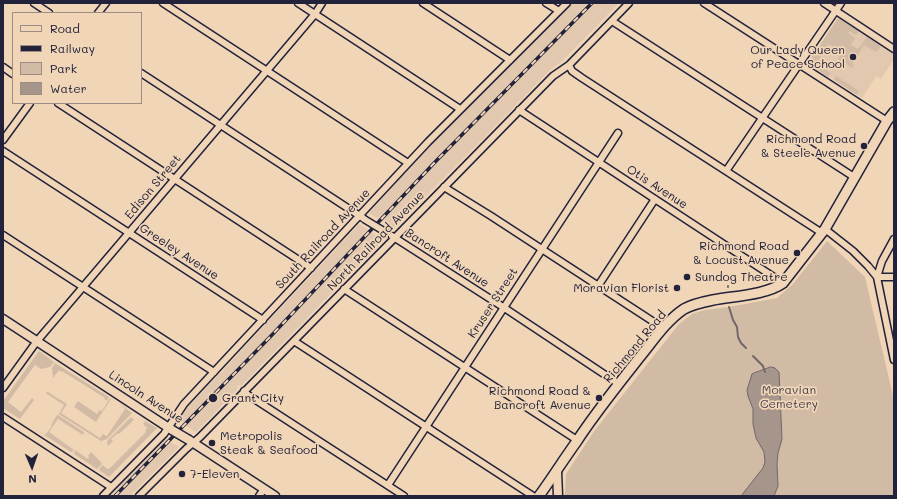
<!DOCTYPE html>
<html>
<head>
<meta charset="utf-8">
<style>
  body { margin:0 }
  #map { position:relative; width:897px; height:499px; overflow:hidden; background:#f0d5b7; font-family:Mali,sans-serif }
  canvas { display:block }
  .frame { position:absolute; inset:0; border:4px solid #22223b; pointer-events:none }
  .legend { position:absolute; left:12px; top:12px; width:130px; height:92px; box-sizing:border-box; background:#f0d5b7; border:1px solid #9e8d85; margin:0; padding:5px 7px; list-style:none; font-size:12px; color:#22223b }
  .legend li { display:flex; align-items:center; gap:8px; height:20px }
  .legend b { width:20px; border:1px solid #9e8d85 }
  .north { position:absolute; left:12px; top:447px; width:40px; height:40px; -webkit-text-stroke:3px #f0d5b7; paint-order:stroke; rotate:178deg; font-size:11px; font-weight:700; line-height:16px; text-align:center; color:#22223b }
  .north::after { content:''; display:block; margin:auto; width:14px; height:18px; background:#22223b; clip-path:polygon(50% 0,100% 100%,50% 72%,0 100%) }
</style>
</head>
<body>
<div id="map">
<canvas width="897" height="499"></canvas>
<div class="frame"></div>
<ul class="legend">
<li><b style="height:5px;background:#f0d5b7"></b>Road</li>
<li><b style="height:5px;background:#22223b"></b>Railway</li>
<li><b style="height:11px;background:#d2bba5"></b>Park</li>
<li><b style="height:11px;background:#a6958b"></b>Water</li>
</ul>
<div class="north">N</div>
</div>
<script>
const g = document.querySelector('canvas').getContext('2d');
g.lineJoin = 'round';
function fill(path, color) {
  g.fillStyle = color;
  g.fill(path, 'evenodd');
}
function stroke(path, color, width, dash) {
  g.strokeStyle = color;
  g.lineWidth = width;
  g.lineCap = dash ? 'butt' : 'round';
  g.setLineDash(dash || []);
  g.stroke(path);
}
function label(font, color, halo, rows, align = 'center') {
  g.font = font + ' Mali,sans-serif';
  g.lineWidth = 3.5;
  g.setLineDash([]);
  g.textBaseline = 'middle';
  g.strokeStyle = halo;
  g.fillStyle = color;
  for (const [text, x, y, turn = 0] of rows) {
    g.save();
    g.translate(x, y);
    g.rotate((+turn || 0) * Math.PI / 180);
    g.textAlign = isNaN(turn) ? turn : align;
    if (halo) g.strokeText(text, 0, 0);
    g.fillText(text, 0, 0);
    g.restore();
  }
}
fill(new Path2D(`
  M573,3H619L562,61L550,70L476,146L394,228L369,213L430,146Z
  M838,18L894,54V59L881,79L876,76L862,98L808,63Z
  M359,224L383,240L241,386L238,385L237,387V390L196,432L179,421L186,409L220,373L223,372L224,369Z
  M166,439L179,447L130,496H110Z`), '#e1c8ae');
fill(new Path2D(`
  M838,18L859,31L856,35L850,31L848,33L855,38L851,45L858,49L867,37L881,46L876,52L864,45L852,64L854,65L852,68L838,59L842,52L829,44L818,61L823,65L822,67L831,73L828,77L808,63Z
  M836,76L859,91L857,95L834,80Z
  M827,241L865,277L894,400V496H565L566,474L595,430L679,324L692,314L705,310L729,307L777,298L793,284Z
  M39,351L54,362L50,367L41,369L35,365L8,402L21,412L32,398L34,400L20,419L3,408V401Z
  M55,363L109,397L107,401L104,399L105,398L62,371L61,372L59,370L53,378L52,368Z
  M46,392H48L67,404L61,413L100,438L103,434L107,436L125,409L120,404L132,413L107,439L101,441L60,415L59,414L64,405L47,394Z
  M110,398L116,402L111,399L96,422L74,407L78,401L97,414L99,410L102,411Z
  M58,415L84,432L83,435L58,419L49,432L74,450L72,452H71L30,426L45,435L52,426L51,425L57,415Z
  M131,417L134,420L119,434L118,433L111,439L113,441L108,446L107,443L108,440Z
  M145,421L157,428L109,477L99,470L100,468L103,465L107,469L110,468L146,432L145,431L147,428L143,424Z
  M75,450L88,459L89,457L88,456L91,452L101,462V463L102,464L97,469L74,454Z`), '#d2bba5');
const water = new Path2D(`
  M771,367L775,368L779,372L782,439L778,453L777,464L778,486L774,496H741L763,468L765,462L764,452L756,438L753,424V409L748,396L747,390L752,374Z`);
fill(water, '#a6958b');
stroke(water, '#71676b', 1);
stroke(new Path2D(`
  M728,286V287
  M729,307L733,320L737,327L738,337L741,343L746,348
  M753,356L763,366L765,372`), '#71676b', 2);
const minor = new Path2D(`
  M34,3L49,13
  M163,3L408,163
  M298,3L460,109
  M423,3L510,60
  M546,3L559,11
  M704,3L887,121
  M824,3L894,49
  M98,13L106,3
  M612,21L854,177
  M569,65L572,71L582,78L822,233
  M3,67L13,74
  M141,73L363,218
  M58,103L311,268
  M519,110L783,283
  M3,140L30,103
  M3,151L263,320
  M726,171L841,3
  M444,187L491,216L663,328
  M825,229L853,251L868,266L877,277L894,360
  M3,235L214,372
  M392,236L503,307L619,384
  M894,239L882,261L877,277H894
  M598,286L655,199
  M344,289L577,440
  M294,341L533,496
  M3,388L37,341L315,14L322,3
  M244,391L248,395L404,496
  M3,417L111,487
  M388,485L618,133
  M103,496L164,434L184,404L428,142L567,3
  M139,496L186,449L200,437L553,76L569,65L629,3
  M259,496L264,489`);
const tertiary = new Path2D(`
  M3,319L172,430
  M189,440L275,496
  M557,471L558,496`);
const secondary = new Path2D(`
  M539,496C552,478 564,459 577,441C596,412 618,385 639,358C653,341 666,321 684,309C693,304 703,302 713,300C734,296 766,295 783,283L825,229L887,121L894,112`);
stroke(minor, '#22223b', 9);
stroke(tertiary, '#22223b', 11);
stroke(secondary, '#22223b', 12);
stroke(minor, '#f0d5b7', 6);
stroke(tertiary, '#f0d5b7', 8);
stroke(secondary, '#f0d5b7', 9);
const rail = new Path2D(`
  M115,496L270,337L437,160L592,3`);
stroke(rail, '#22223b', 3.5);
stroke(rail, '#f0d5b7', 2, [6]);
const minorBridge = new Path2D(`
  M364,219L387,233`);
const tertiaryBridge = new Path2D(`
  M172,430L189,440`);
stroke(minorBridge, '#22223b', 9, []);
stroke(tertiaryBridge, '#22223b', 11, []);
stroke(minorBridge, '#f0d5b7', 6);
stroke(tertiaryBridge, '#f0d5b7', 8);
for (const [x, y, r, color] of [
  [853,57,4,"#22223b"],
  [864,146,4,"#22223b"],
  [797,253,4,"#22223b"],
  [687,277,4,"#22223b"],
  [677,288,4,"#22223b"],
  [213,398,5,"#22223b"],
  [599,398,4,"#22223b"],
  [212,443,4,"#22223b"],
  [182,474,4,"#22223b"]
]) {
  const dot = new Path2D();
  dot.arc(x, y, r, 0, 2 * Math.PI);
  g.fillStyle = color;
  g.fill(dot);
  stroke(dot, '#f0d5b7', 1.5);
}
label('12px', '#22223b', '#f0d5b7', [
  ["Our Lady Queen",845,50],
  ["of Peace School",845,64],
  ["Richmond Road",856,139],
  ["& Steele Avenue",856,153],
  ["Richmond Road",789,246],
  ["& Locust Avenue",789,260],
  ["Sundog Theatre",695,277,"left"],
  ["Moravian Florist",669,288],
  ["Richmond Road &",591,391],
  ["Bancroft Avenue",591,405],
  ["Grant City",222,398,"left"],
  ["Metropolis",220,436,"left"],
  ["Steak & Seafood",220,450,"left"],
  ["7-Eleven",190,474,"left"]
], 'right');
label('12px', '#22223b', '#f0d5b7', [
  ["Edison Street",153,187,-50],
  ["Otis Avenue",657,187,33],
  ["South Railroad Avenue",323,239,-47],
  ["North Railroad Avenue",376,241,-46],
  ["Greeley Avenue",179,252,33],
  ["Bancroft Avenue",447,258,33],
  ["Kruser Street",493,303,-57],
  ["Richmond Road",635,347,-50],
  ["Lincoln Avenue",146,397,33]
]);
label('12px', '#454150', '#f0d5b7', [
  ["Moravian",789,390],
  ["Cemetery",789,404]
]);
</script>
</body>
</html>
